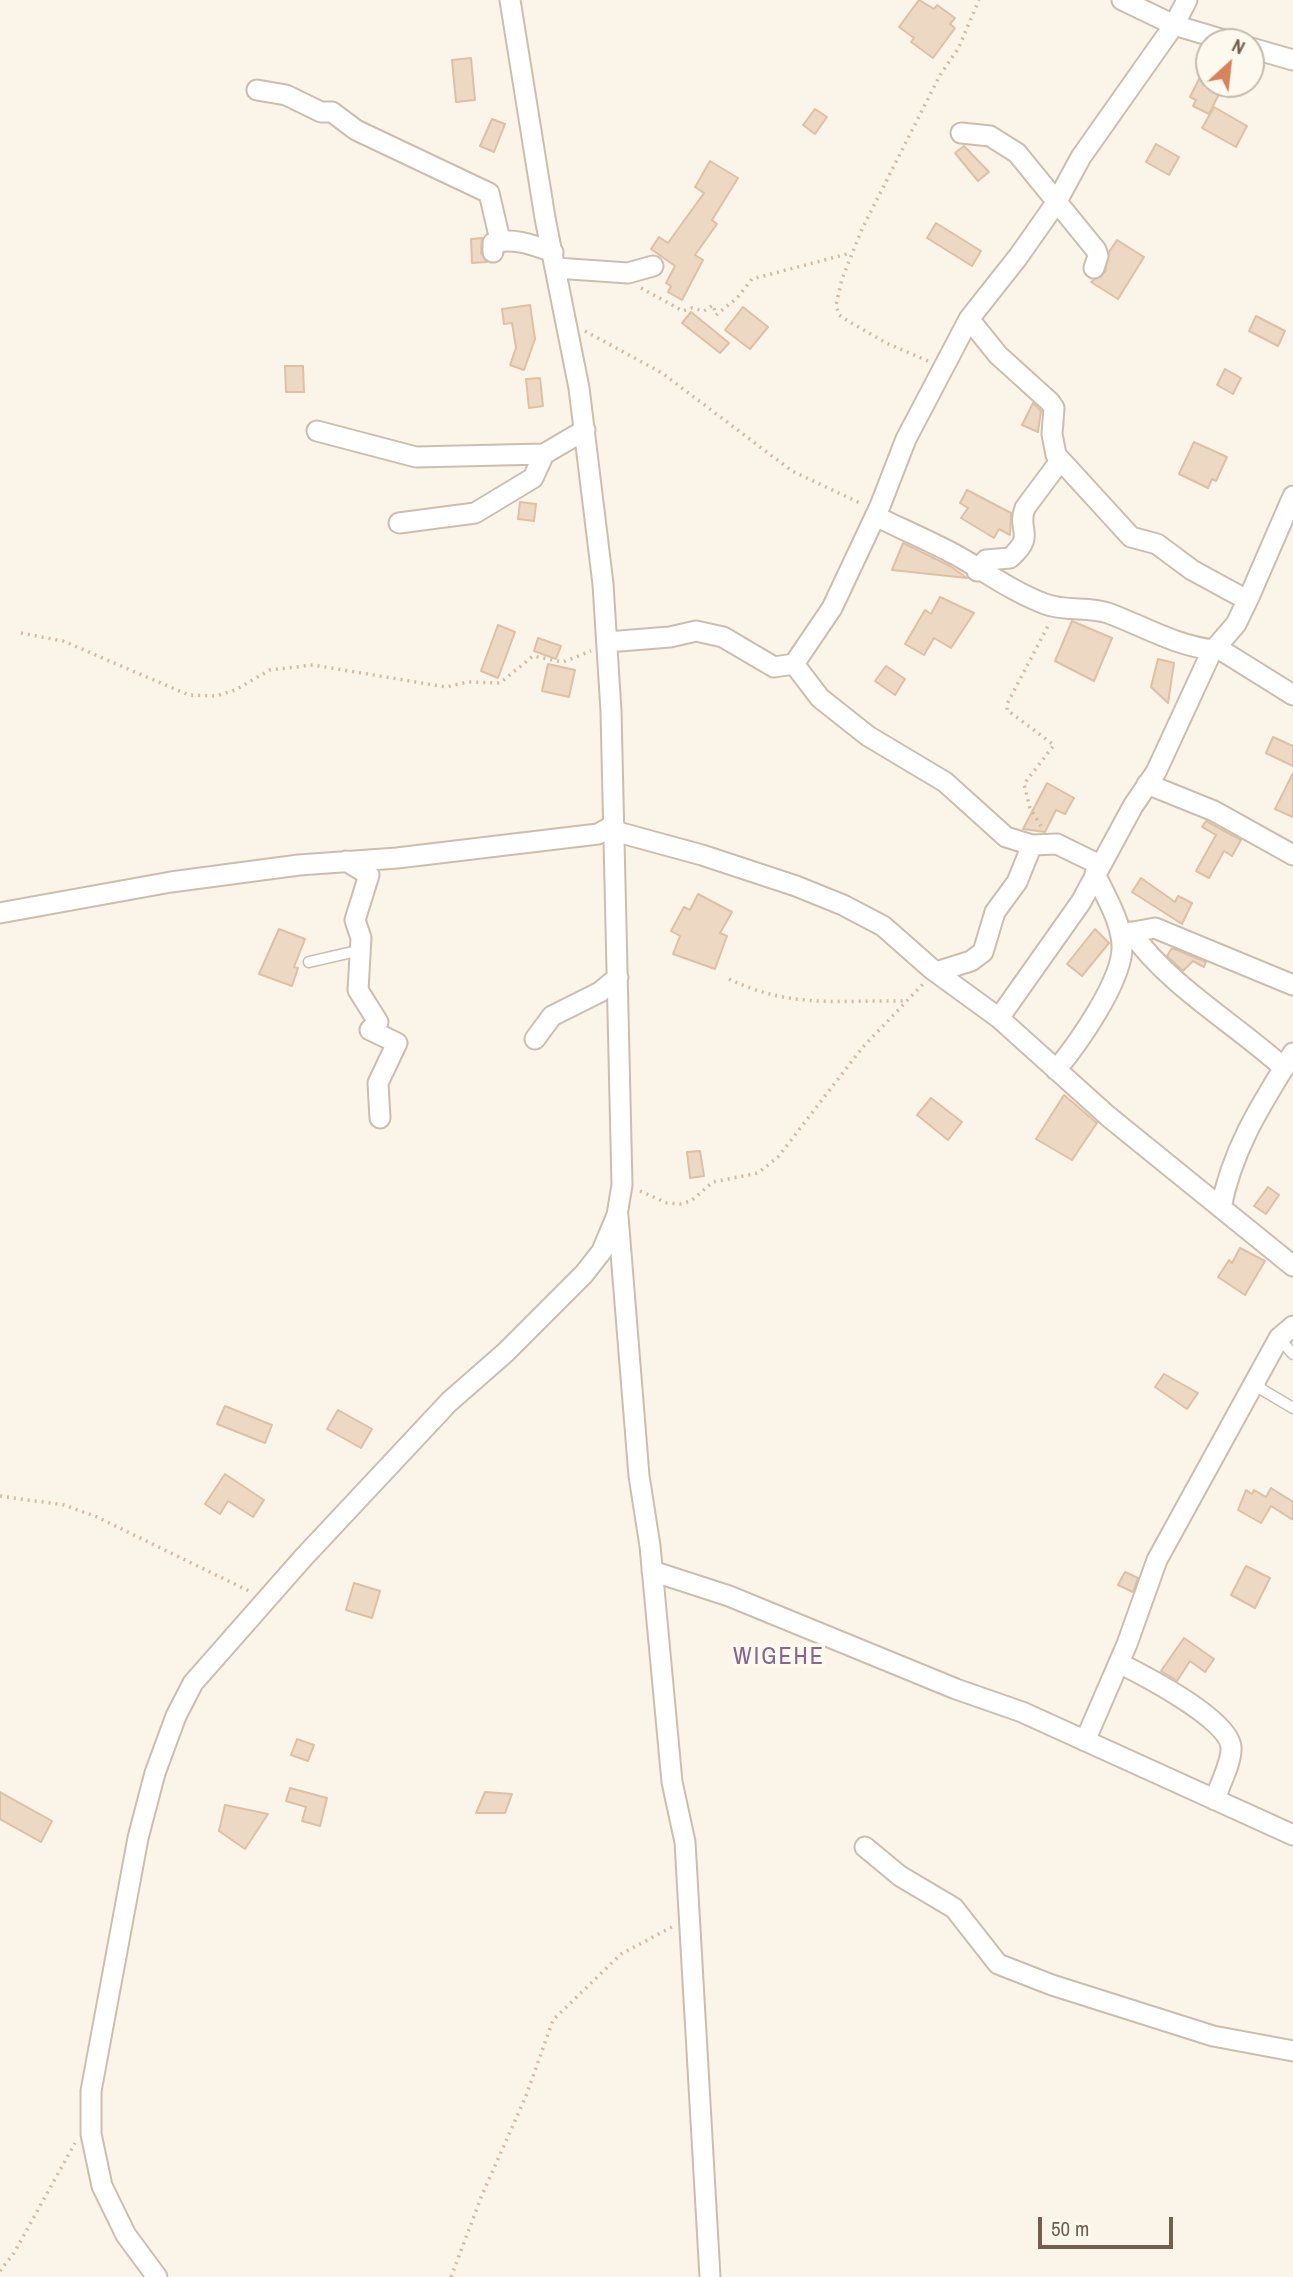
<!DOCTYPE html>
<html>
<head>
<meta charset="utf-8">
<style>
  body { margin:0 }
  #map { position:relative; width:1293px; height:2277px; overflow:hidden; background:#faf5e8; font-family:"Archivo Narrow",sans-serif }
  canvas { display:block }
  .north { position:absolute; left:1195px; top:28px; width:70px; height:70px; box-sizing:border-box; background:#fdf9ee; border:2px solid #c5bbae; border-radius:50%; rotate:27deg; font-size:19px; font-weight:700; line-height:28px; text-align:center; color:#725f4f }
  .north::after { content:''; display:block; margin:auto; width:24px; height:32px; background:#d7835b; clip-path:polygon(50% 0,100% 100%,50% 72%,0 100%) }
  .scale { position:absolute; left:1038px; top:2217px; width:135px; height:32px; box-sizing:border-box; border:4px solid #725f4f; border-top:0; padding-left:9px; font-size:21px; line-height:24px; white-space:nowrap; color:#725f4f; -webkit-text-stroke:5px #fdf9ee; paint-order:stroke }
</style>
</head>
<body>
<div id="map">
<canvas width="1293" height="2277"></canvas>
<div class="north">N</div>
<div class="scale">50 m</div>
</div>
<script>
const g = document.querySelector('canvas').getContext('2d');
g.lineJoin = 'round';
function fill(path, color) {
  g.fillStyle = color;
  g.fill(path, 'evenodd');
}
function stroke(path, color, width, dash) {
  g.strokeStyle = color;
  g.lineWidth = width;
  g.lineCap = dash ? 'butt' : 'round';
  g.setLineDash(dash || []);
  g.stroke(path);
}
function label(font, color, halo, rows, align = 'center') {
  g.font = font + ' "Archivo Narrow",sans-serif';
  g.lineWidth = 7;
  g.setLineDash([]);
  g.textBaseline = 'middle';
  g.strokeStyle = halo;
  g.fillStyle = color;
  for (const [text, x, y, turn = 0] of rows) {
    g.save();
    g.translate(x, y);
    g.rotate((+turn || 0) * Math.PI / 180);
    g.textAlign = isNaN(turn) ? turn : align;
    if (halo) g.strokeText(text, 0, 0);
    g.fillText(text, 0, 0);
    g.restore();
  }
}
const building = new Path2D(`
  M919,0L934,9L937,5L955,18L950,24L955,28L933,58L911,42L914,38L899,27Z
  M471,58L475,100L456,102L452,60Z
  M1209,59V84H1224L1209,114L1193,106L1196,100L1190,97Z
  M1214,107L1247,126L1236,147L1202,128Z
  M815,109L827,117L815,134L803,125Z
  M492,119L505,124L494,152L480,146Z
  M1156,144L1179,157L1169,175L1146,162Z
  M964,146L989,172L978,181L955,153Z
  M710,161L738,178L712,220L717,224L695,255L703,260L682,300L668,292L671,286L666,283L675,266L651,249L659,237L668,243L704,193L695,187Z
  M936,223L981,251L972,266L927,238Z
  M482,238L481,253L487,262L472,263L471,239Z
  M1117,240L1144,257L1118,299L1091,282L1105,272L1109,252Z
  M530,305L535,339L524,370L510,365L516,348L512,323L504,324L502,309Z
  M743,307L768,327L750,349L725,330Z
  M691,312L729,343L720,353L682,323Z
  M1256,316L1285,331L1278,346L1249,331Z
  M285,366H303L304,392H286Z
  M1225,369L1241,378L1233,394L1217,385Z
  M540,378L543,406L529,408L526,379Z
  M1033,403L1041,411L1038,432L1022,425Z
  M1194,442L1227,457L1216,481L1212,479L1208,488L1179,474Z
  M967,490L1011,513L1010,535L999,529L994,538L961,518L968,508L960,503Z
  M520,502L536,504L534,521L518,519Z
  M903,543L950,566L967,578L892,570Z
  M940,597L974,613L951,648L934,638L924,655L905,644L925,610L931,614Z
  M1072,621L1112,638L1094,681L1055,661Z
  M498,625L515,632L498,678L481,671Z
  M538,638L561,646L556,659L534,651Z
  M1158,659L1174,663L1168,703L1151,687Z
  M548,664L575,670L569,697L542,691Z
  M886,666L905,679L895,695L875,681Z
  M1273,737L1293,746V766L1266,753Z
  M1293,773V817L1275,809Z
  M1047,783L1074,798L1065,814L1056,810L1045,832L1023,829Z
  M1206,821L1241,840L1232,856L1224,851L1209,878L1196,871L1216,835L1202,827Z
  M1141,878L1175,902L1178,896L1192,903L1182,924L1132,892Z
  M698,894L732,912L720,933L727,936L715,969L673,954L680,936L671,931L684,907L690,910Z
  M279,929L305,939L294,967L298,968L292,986L259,974Z
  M1095,929L1109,943L1082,976L1067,964Z
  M1172,948L1206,962L1204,967L1193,961L1183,971L1167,956Z
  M1064,1095L1097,1123L1072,1160L1036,1139Z
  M931,1098L962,1122L948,1140L917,1115Z
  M700,1151L704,1176L690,1178L687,1152Z
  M1268,1187L1279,1195L1266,1214L1254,1206Z
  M1240,1248L1265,1261L1245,1295L1218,1277L1229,1260L1232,1263Z
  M1164,1374L1198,1393L1187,1409L1155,1387Z
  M225,1406L272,1425L265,1443L217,1424Z
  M338,1410L372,1429L361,1448L327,1429Z
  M225,1474L264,1500L253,1517L228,1501L220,1514L205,1504Z
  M1271,1488L1293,1502V1520L1271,1506L1261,1523L1238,1510L1246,1490L1252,1494L1254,1490L1266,1497Z
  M1246,1566L1270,1578L1255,1608L1231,1595Z
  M1125,1572L1138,1578L1133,1592L1118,1585Z
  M354,1583L380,1591L372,1618L346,1610Z
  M1184,1638L1214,1659L1205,1672L1190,1661L1177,1681L1161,1671Z
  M297,1739L314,1745L308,1761L291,1755Z
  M290,1788L327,1798L320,1826L302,1821L306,1807L286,1801Z
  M0,1792L52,1821L41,1842L0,1819Z
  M485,1792L512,1794L505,1813H476Z
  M225,1805L268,1814L245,1849L219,1831Z`);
fill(building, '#edd8c3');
stroke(building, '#dec0a5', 2);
const service = new Path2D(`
  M309,962L361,950
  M1279,1338L1293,1354
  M1257,1379L1261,1389L1293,1408`);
const minor = new Path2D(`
  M1122,0L1174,25L1231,42
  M1251,48L1293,60
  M257,90L286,95L321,112H332L356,130L489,193L500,240
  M961,133L990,136L1017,153L1096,250L1098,256L1094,268
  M493,252V243C513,237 533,245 553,252
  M556,268L628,273L653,266
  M969,319L998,355L1050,402L1054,408L1052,434L1056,455L1131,537L1157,544L1192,570L1247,600
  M317,431L416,457L544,454L585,430
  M875,516C902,529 930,541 956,555C986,572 1013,592 1045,604C1066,612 1088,606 1108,613C1143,626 1176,646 1214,650
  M399,523L475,513L533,478L544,454
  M977,571L986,560L1010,558C1037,534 1016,531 1025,508L1060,461
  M607,642L670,637L696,631L723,637L774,667L794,664L832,608L880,506L906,439L969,319L1018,257L1056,203L1081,157L1174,25L1187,0
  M1216,647L1293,695
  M794,664L820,698L868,736L945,782L1006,837L1032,845L1057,844L1100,865
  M1147,784L1214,811L1293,855
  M614,831L702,855L796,886L843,905L883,926L933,970L999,1018L1109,1117L1293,1266
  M346,861L369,875L355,920L361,938L358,990L378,1022L370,1030L397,1043L378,1083L380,1118
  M0,913L171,882L299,865L397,858L598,834L614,825
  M1131,932C1170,987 1233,1022 1284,1068
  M1122,934L1155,928L1293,985
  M936,972L971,961L983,952L995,912L1017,882L1032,845
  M999,1018L1081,902L1133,806L1156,772L1211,653L1236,624L1250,595L1293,496
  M535,1039L552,1016L600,992L618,977
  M1056,1070C1077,1045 1124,979 1122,945C1121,921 1105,895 1095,874
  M1221,1208C1232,1149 1262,1103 1293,1053
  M618,1216L639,1476L650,1546L672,1782L685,1842L710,2277
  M652,1571L729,1596L956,1689L1022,1712L1293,1835
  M1119,1663C1143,1675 1229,1719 1231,1747C1232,1763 1219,1785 1215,1800
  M1085,1741L1127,1644L1157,1560L1279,1338L1293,1326
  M865,1847L900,1876L954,1908L998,1964L1052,1985L1213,2036L1293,2051
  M157,2277L126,2235L102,2186L91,2134V2091L138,1838L155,1773L176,1716L193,1683L303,1558L449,1402L506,1352L584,1274L602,1251L617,1215L622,1185L611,711L603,584L579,388L545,218L510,0`);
stroke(service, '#cbbeaf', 13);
stroke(minor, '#cbbeaf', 23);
stroke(new Path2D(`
  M641,288L683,311L692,308L704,311L713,305L716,315L737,298L752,279L851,253
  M585,331L662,373L792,471L862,504
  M928,361L886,343L848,321L839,315L836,305L842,279L862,229L940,75L958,49L979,0
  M21,633L63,641L189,695L216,696L235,690L270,670L313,665L446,687L468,682L500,683L533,656L563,662L591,651
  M1041,826L1030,808L1024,784L1054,745L1007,710V704L1050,622
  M729,979C791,1009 840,1000 905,1001
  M640,1191L667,1203L680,1204L691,1201L713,1182L758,1173L778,1157L862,1048L923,984
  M0,1496L64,1505L97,1517L251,1592
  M0,2271L14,2253L75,2143
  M451,2277L482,2195L526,2096L553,2020L621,1954L672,1927`), '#d2bba6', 3.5, [2, 5]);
stroke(service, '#fff', 10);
stroke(minor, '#fff', 19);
g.letterSpacing = '2px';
label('24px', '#85668d', '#fdf9ee', [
  ["WIGEHE",779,1658]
]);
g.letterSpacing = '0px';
</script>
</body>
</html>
